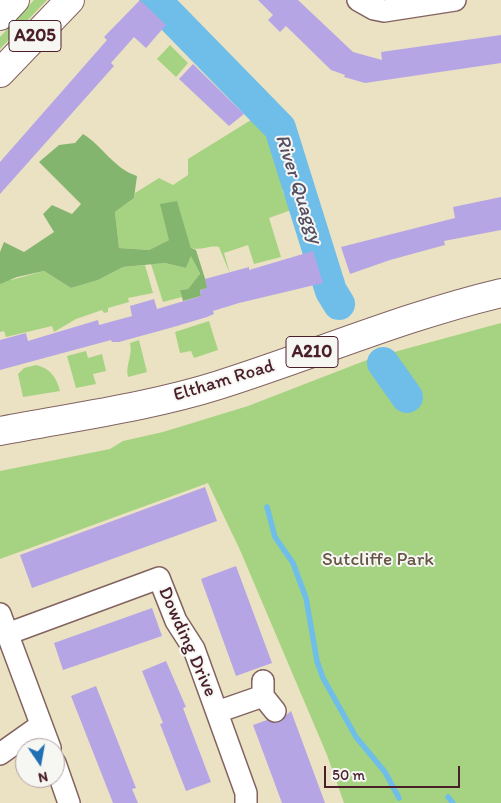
<!DOCTYPE html>
<html>
<head>
<meta charset="utf-8">
<style>
  body { margin:0 }
  #map { position:relative; width:501px; height:803px; overflow:hidden; background:#ebe2c3; font-family:Itim,sans-serif }
  canvas { display:block }
  .north { position:absolute; left:15px; top:738px; width:50px; height:50px; box-sizing:border-box; background:#f6f6f2; border:1px solid #b1a0a2; border-radius:50%; rotate:168deg; font-size:14px; font-weight:700; line-height:20px; text-align:center; color:#4a1f2b }
  .north::after { content:''; display:block; margin:auto; width:18px; height:22px; background:#1f6fb2; clip-path:polygon(50% 0,100% 100%,50% 72%,0 100%) }
  .scale { position:absolute; left:324px; top:766px; width:136px; height:22px; box-sizing:border-box; border:2px solid #4a1f2b; border-top:0; padding-left:6px; font-size:15px; line-height:18px; white-space:nowrap; color:#4a1f2b; -webkit-text-stroke:4px #f6f6f2; paint-order:stroke }
</style>
</head>
<body>
<div id="map">
<canvas width="501" height="803"></canvas>
<div class="north">N</div>
<div class="scale">50 m</div>
</div>
<script>
const g = document.querySelector('canvas').getContext('2d');
g.lineJoin = 'round';
function fill(path, color) {
  g.fillStyle = color;
  g.fill(path, 'evenodd');
}
function stroke(path, color, width, dash) {
  g.strokeStyle = color;
  g.lineWidth = width;
  g.lineCap = dash ? 'butt' : 'round';
  g.setLineDash(dash || []);
  g.stroke(path);
}
function label(font, color, halo, rows, align = 'center') {
  g.font = font + ' Itim,sans-serif';
  g.lineWidth = 4;
  g.setLineDash([]);
  g.textBaseline = 'middle';
  g.strokeStyle = halo;
  g.fillStyle = color;
  for (const [text, x, y, turn = 0] of rows) {
    g.save();
    g.translate(x, y);
    g.rotate((+turn || 0) * Math.PI / 180);
    g.textAlign = isNaN(turn) ? turn : align;
    if (halo) g.strokeText(text, 0, 0);
    g.fillText(text, 0, 0);
    g.restore();
  }
}
fill(new Path2D(`
  M34,0H47L0,49V37Z
  M170,45L188,63L176,77L157,59Z
  M259,115L274,131L309,238L307,239L289,188L282,190L291,210L269,218L281,257L254,264L248,245L224,253L230,274L219,247C209,245 201,251 191,248L177,202L169,240L149,250L119,248L115,212L134,198L135,193L159,178L173,185L188,175V159Z
  M191,255L200,275L188,289L180,290L182,297L163,302L151,264L165,263L186,268Z
  M145,265L153,293L128,298L129,302L108,308V312L104,313L102,310L76,319L54,332L52,326L6,337L4,331L0,332V277L5,274L11,280L44,271L71,288L98,280L123,267Z
  M209,321L218,350L194,358L191,351L180,353L175,332Z
  M501,323V803H344L327,755L240,550L208,483L0,559V471L110,449L123,441L163,432L248,406L372,358Z
  M139,340L147,372L128,377C125,365 133,356 130,343Z
  M86,351L88,358L102,354L106,371L93,374L96,384L76,388L67,356Z
  M36,365C50,368 57,378 60,391L23,397L18,374L24,368Z`), '#a5d381');
fill(new Path2D(`
  M83,134C104,147 113,168 137,176L134,198L115,212L119,248L149,250L169,240L160,204L177,201L191,248L196,250L208,288L200,290L201,296L183,301L180,290L188,289L200,274L191,256L186,268L165,263L123,267L98,280L71,288L44,271L17,277L0,284V252L4,242L24,252L54,232L43,214L52,205L72,214L81,204L39,162L59,145L75,143Z`), '#84b56f');
stroke(new Path2D(`
  M267,507L275,537L293,563L306,598L317,661L323,678L356,737L385,772L399,798
  M448,797L453,803`), '#6ebee9', 5.5);
stroke(new Path2D(`
  M155,0L280,128L331,291L339,304
  M383,363L407,397`), '#6ebee9', 32);
fill(new Path2D(`
  M140,0L166,25L146,48L134,37L111,63L114,66L0,194V162L107,40L104,37Z
  M258,0H298L353,52L382,60L381,52L501,35V63L365,83L344,77L345,75L331,70L286,26L280,32L268,20L273,15Z
  M193,64L244,114L229,126L179,79Z
  M501,197V230L444,241L445,245L390,260L350,274L341,247L455,218L453,207Z
  M313,251L323,283L239,303L213,311L214,314L207,317L170,328L119,342H112L111,340L0,370V340L26,333L28,341L98,320L99,325L132,316L130,306L154,299L157,309L201,296L200,290L207,288L205,279L249,267V270Z
  M205,487L217,521L32,588L20,555Z
  M236,566L272,663L236,676L201,579Z
  M152,608L162,636L63,670L54,643Z
  M166,661L186,707L183,708L211,782L186,791L160,724L163,723L142,671Z
  M96,686L136,788L132,789L138,803H113L71,696Z
  M291,711L325,803H282L253,725L267,720L277,723Z`), '#b6a5e5');
const minor = new Path2D(`
  M358,0L374,9L384,11L455,0
  M0,614L50,748
  M7,634L159,578L176,621L194,649L246,793V803
  M263,681V696L275,711
  M217,712L263,696
  M0,754L41,725
  M55,763L69,803`);
const highway = new Path2D(`
  M0,16L15,0
  M0,73L70,0
  M0,431C73,417 149,407 219,385C314,355 404,316 501,293`);
stroke(minor, '#826360', 24);
stroke(highway, '#826360', 30);
stroke(minor, '#fff', 21);
stroke(highway, '#fff', 28);
for (const [x, y, w] of [
  [35,36,52],
  [312,352,52]
]) {
  const box = new Path2D();
  box.roundRect(x - w / 2, y - 15.5, w, 31, 4);
  g.fillStyle = '#f6f6f2';
  g.fill(box);
  stroke(box, '#4a1f2b', 1);
}
label('bold 18px', '#4a1f2b', null, [
  ["A205",35,36],
  ["A210",312,352]
]);
label('19px', '#4a1f2b', '#f6f6f2', [
  ["Eltham Road",224,381,-17],
  ["Dowding Drive",187,642,66]
]);
label('19px', '#655545', '#f6f6f2', [
  ["Sutcliffe Park",378,560]
]);
label('italic 20px', '#554f64', '#f6f6f2', [
  ["River Quaggy",298,189,72]
]);
</script>
</body>
</html>
